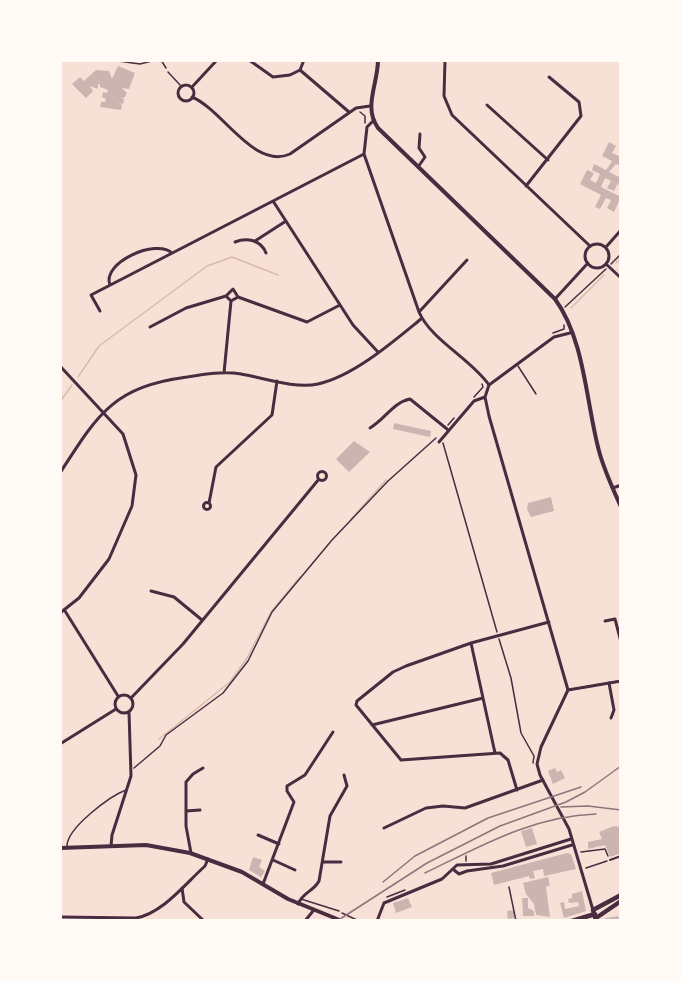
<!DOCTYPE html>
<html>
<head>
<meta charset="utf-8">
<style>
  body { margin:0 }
  #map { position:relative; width:681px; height:981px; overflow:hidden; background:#f7e1d7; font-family:"Sofia Sans Condensed",sans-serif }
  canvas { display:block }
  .frame { position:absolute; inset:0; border:62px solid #fffaf5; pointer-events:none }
</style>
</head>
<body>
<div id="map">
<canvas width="681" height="981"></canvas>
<div class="frame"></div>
</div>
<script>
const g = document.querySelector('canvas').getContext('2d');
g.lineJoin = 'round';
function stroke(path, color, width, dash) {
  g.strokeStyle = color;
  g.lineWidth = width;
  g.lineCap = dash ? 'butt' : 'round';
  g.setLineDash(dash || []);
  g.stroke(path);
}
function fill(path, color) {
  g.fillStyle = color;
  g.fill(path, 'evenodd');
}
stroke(new Path2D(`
  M616,263L621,258
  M571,308L604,275
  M78,377L99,346L207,266L232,257L278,275
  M60,402L72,385
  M351,519L386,480
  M159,739L230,682L247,658L271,612L300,577`), '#dcb8b0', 1.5);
fill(new Path2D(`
  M118,66L135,73L129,89L122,88L127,93L124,98L120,97L124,99L123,104L118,103L122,105L121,110L100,107L101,102H105L106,99L102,97L103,92L107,93L108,90L100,87V84H98V89L90,86L93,91L86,98L72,84L80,77L84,81L96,70L109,71L112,79Z
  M609,142L616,146L612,153L621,157V166L616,164L609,172L621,178V192L618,183L614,191L607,188L611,181L605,178L601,187L621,197L614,212L607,208L611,200L606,198L600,209L595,207L601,195L580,184L587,170L594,173L590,180L596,183L600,174L592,170L594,164L606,170L611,163L612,161L602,156Z
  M394,423L431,431L430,437L393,429Z
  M354,441L370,452L349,472L336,459Z
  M551,497L554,511L531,517L527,509L528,503Z
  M555,768L557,772L561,770L565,778L553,784L548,771Z
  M614,826L621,827V853L610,857L605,845L588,849V842L602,839L599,832Z
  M532,828L537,844L526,847L521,831Z
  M567,853L571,854L576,869L544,876L543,869L533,871L535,878L530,879L529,876L494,885L491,873Z
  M253,857L262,860L259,867L265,871L261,877L249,870Z
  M548,877L550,885L546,887L550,917L536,915L534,904L526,894L523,883Z
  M582,891L586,911L564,918L560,903L564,902L565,909L579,906L578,902L569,903L568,899L572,898V894Z
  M408,898L412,907L396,913L393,903Z
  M522,898H528V908L534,911V916H523Z
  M514,910V918L508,919L507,911Z
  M620,916L621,921H605V918Z`), '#ccb4b1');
stroke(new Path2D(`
  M111,60L140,64L156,60
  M161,60L166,68
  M360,112L365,116V123
  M611,264L621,254
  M565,307L606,269
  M553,333L564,329V325
  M474,397L483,387L482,384
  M448,425L454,418
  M443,443L497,632
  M499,639L511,678L521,733L534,756L533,763
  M134,768L160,746L166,735L223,693L248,661L272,612L332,540L388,481L436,438
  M581,852L605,849L608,856
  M466,861V856
  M586,868L607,861
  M509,887L516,921
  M387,897L405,890
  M342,913L359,921`), '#4a2c40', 1.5);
stroke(new Path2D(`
  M168,72L181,86
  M518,366L536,394
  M67,846C67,828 110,796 126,790
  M301,899L339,911`), '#4a2c40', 1.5);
stroke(new Path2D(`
  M610,860L621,856`), '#4a2c40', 2);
stroke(new Path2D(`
  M249,60L273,77L290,75L300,70
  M445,60L444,96L452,115L590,246
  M300,70L349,112
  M300,70L304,60
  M178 93a8 8 0 1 1 16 0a8 8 0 1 1-16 0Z
  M192,87L217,60
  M192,97C223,110 254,170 290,154L356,108L370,106
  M487,105L548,160
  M373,121L367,127L364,154L419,312C431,340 471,359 489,385
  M418,167L425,157L419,148L420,134
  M526,186L581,116L579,102L549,77
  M273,201L353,325L378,352
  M255,241L286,221
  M235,242C247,237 261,240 266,253
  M606,264L621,278
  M110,285C101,263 156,238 172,253
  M238,297L307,322L340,305
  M100,311L91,295L364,154
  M419,312L467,260
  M150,327L186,308L226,296
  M60,366L123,434L136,475L132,506L109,559L79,598L60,613
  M224,373L231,301L226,296L233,289L238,297L231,301
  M489,385L485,397L489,416L568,690
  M489,385L554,337L570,333
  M370,428C384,420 394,402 410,399L447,429
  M439,442L474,401L485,397
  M317.5 476a4.5 4.5 0 1 1 9 0a4.5 4.5 0 1 1-9 0Z
  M60,473C98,414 113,387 187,377C205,374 224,371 241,374C264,378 295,389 318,384C354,376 394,341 421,319
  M613,488L621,485
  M203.5 506a3.5 3.5 0 1 1 7 0a3.5 3.5 0 1 1-7 0Z
  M209,503L216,467L272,415L277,381
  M151,591L174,597L202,620
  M65,611L118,696
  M605,621L615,619L621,642
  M471,643L495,753
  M609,683L614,710L611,718
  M115 704a9 9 0 1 1 18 0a9 9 0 1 1-18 0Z
  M131,698L183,644L319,479
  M372,725L483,698
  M60,744L116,709
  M517,790L508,760L500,753L401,760L356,705L357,701L393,672L406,666L471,643L549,622
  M186,811L200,810
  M384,828L426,808L443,806L465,808L543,780
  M258,835L279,844
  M111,846L112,835L131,776L129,712
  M191,853L186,826V782L193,774L203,768
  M273,860L295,870
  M323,862H341
  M263,884L294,802L287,791V786L305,775L333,732
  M182,888L184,902L204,921
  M298,904C303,892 314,891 319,881L330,816L347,786L344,775
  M60,917L136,918C163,913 185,884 205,866L208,859
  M305,921L313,911`), '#4a2c40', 3);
stroke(new Path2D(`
  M585 256a12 12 0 1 1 24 0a12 12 0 1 1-24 0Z
  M606,247L621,230
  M555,299L588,263
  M454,870L459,874L467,871L503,866L572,845
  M593,910L569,829L540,775L537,764L541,747L568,690L621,681
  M377,921L384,903L442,879L457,865L491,864L571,839`), '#4a2c40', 3);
stroke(new Path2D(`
  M378,60C378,84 363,107 378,128L555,299C585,340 586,403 599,451C604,470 613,489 621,507
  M60,848L146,845L190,853L242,872L288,899L342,921`), '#4a2c40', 4);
stroke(new Path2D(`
  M596,918L621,901
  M572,921L595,914
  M596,921L593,910L621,895`), '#4a2c40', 4.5);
stroke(new Path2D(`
  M561,807L588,806L621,810
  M425,873C481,846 533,816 596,814
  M383,882L415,856L488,818L581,787
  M337,921L427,863L500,826L566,802L585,792L621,766`), '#8f747c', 1.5);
</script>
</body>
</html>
